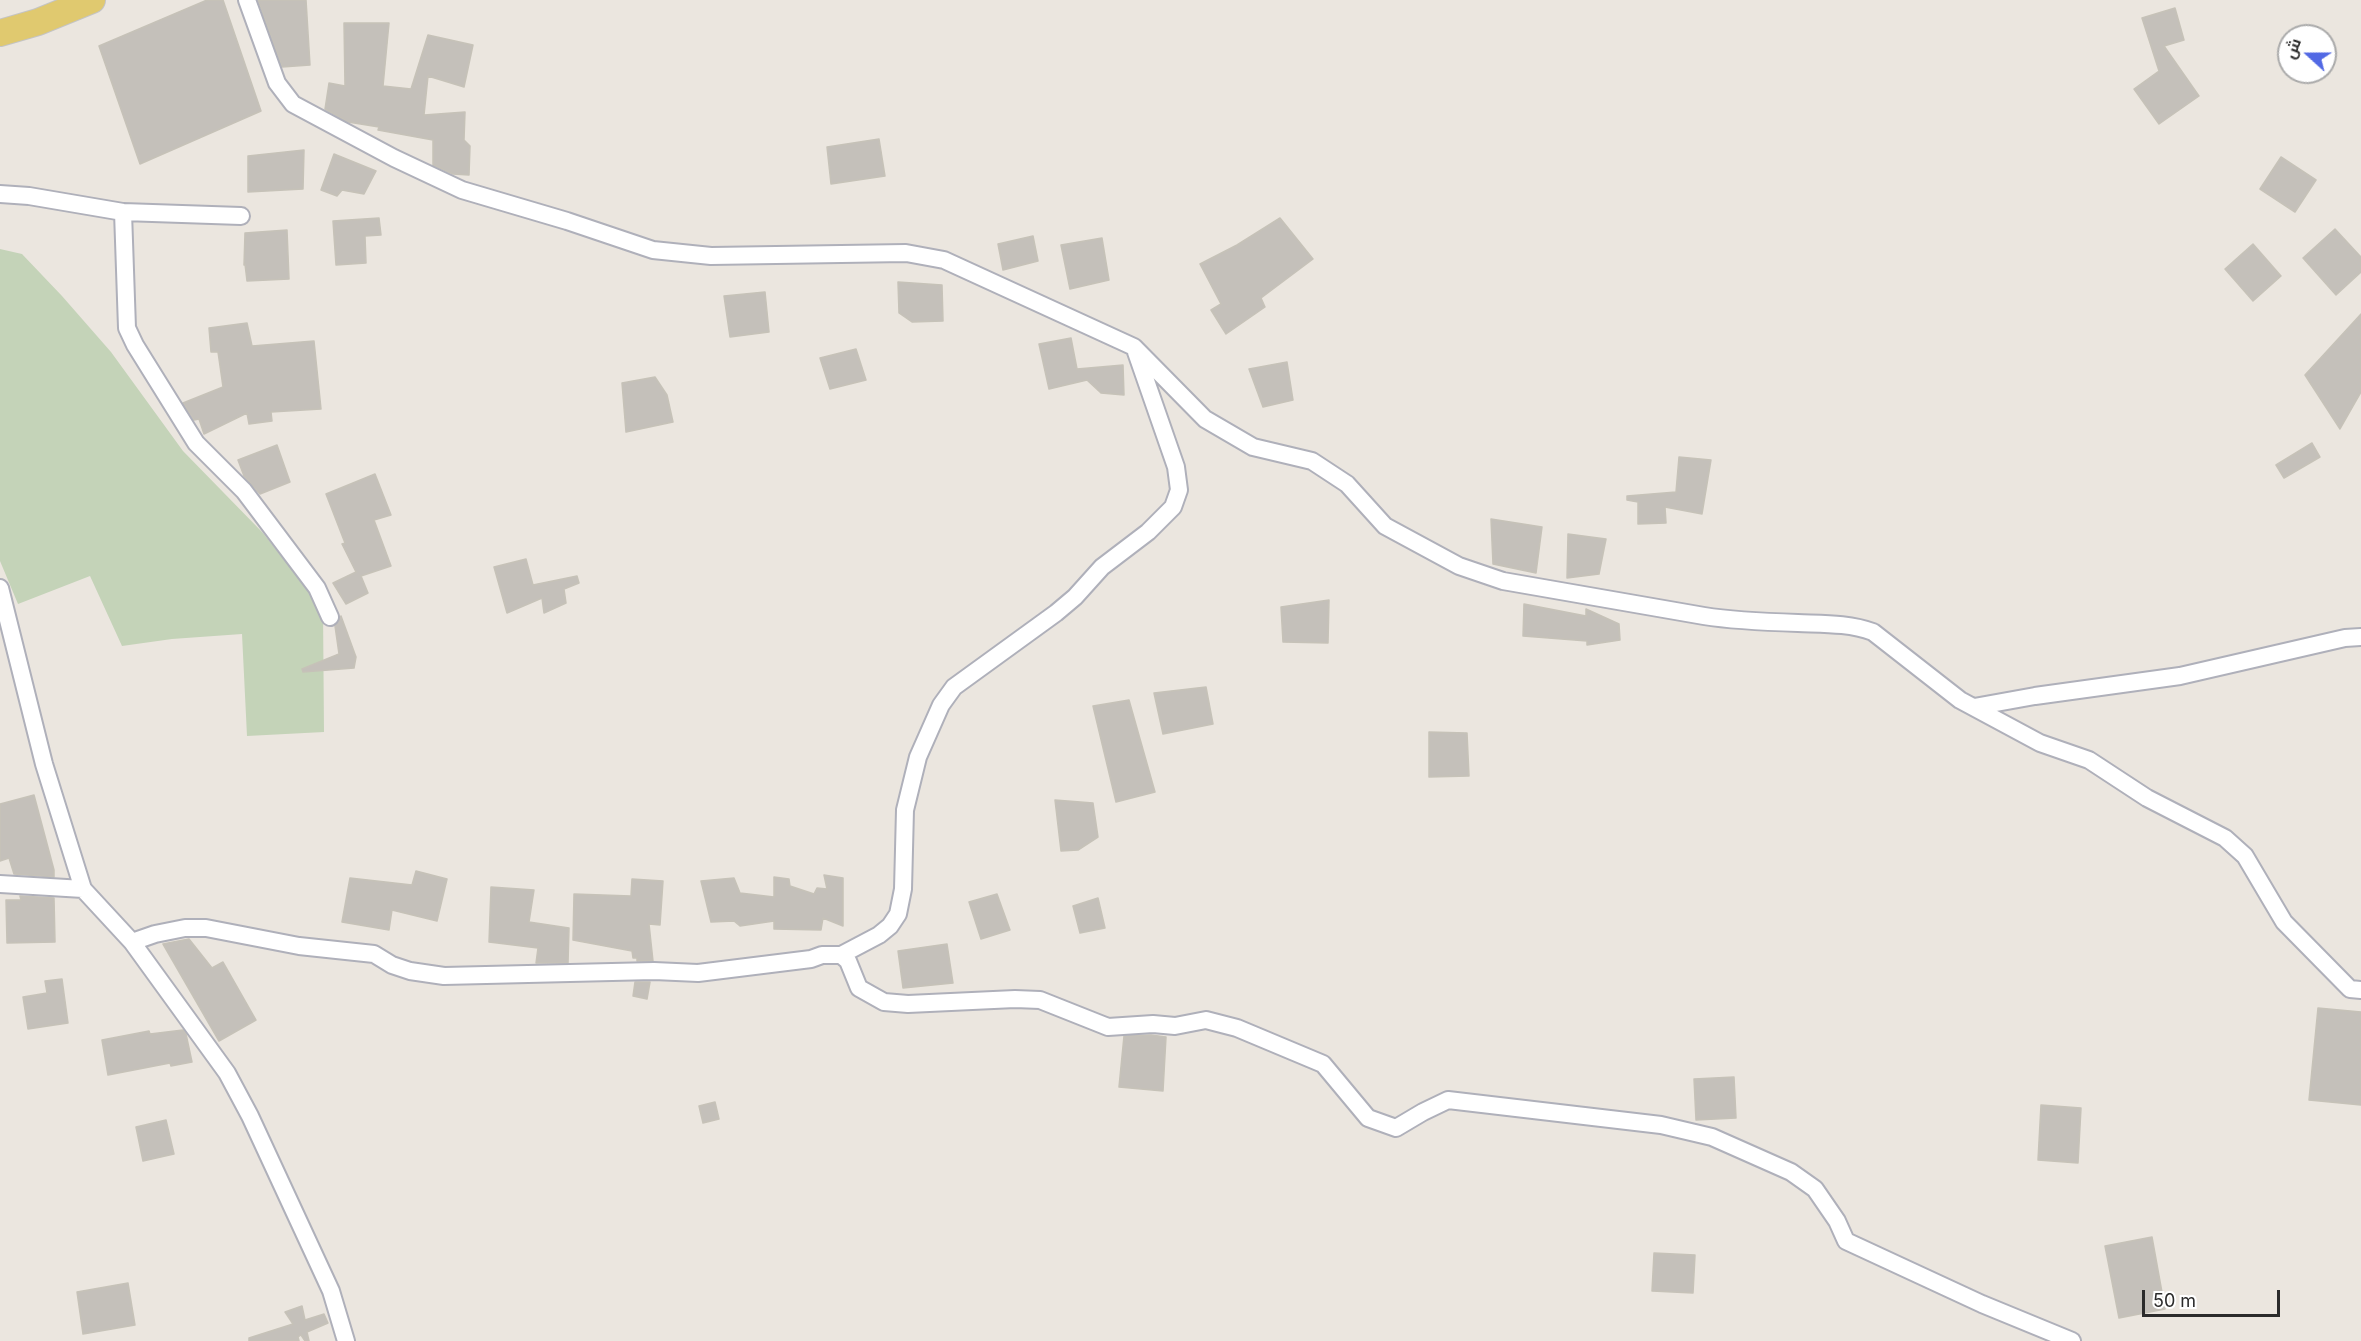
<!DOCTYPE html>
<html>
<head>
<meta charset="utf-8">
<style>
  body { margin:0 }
  #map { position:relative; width:2361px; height:1341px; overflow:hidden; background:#ebe6df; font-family:Inter,Cairo,sans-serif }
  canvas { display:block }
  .north { position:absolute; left:2277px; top:24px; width:60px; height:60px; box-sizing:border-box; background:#fff; border:2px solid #aaa; border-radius:50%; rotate:291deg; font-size:16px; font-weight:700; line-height:24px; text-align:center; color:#2b2b2b }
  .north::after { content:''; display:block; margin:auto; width:21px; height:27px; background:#5269e4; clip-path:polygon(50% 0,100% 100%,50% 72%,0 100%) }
  .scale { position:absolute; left:2142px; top:1290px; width:138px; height:27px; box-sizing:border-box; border:3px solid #2b2b2b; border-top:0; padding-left:8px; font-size:18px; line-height:21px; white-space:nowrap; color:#2b2b2b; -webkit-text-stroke:4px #fff; paint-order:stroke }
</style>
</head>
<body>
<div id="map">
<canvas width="2361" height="1341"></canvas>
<div class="north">ش</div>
<div class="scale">50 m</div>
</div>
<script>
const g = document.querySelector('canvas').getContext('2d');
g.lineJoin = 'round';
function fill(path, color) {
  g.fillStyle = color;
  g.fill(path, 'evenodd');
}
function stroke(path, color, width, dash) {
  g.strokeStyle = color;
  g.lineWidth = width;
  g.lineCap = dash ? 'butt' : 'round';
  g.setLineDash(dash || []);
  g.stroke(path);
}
fill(new Path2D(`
  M0,249L22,254L62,296L111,352L183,451L263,533L323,609L324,732L247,736L242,634L172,639L122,646L90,576L18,604L0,561Z`), '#c4d3b8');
const building = new Path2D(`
  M207,0H223L261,111L140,164L99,46Z
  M258,0H306L310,65L282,67Z
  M2175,8L2184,40L2164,46L2199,96L2159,124L2134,89L2159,71L2142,18Z
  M344,23H389L383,86L411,89L428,35L473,45L464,87L428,76L424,115L465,112L464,140L470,146L469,175L453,174L433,165V140L378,130L379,127L348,122L325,109L329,83L345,86Z
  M879,139L885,176L831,184L827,147Z
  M304,150L303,189L248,192V156Z
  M334,154L376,171L364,194L342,190L337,196L321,190Z
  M2281,157L2316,180L2295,212L2260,189Z
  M379,218L381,235L365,236L366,263L336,265L333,221Z
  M1280,218L1313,259L1261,298L1265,307L1226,334L1211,310L1221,304L1200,264L1237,245Z
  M2335,229L2361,257V272L2336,295L2303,258Z
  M287,230L289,279L247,281L245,264L244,265L245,233Z
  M1033,236L1038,261L1003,270L998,244Z
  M1102,238L1109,280L1070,289L1061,245Z
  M2253,244L2281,276L2253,301L2225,269Z
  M898,282L942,285L943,321L912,322L899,313Z
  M765,292L769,332L730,337L724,296Z
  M2361,314V392L2340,429L2305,375Z
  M247,323L252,346L314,341L321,409L271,412L272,421L249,424L247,413L204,434L199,419L194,420L183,403L223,387L218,352H211L209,328Z
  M1071,338L1077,369L1123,365L1124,395L1101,393L1087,380L1049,389L1039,344Z
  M856,349L866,380L830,389L820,358Z
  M1287,362L1293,400L1263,407L1249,369Z
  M655,377L667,395L673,422L626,432L622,383Z
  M2312,443L2320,457L2284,478L2276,465Z
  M277,445L290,482L260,494L244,476L238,460Z
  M1679,457L1711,460L1702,514L1665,507L1666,523L1638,524V502L1627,500V496L1676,492Z
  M375,474L391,515L374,520L391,566L361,576L368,593L346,604L333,583L356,572L342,544L345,543L326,494Z
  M1491,519L1542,527L1536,573L1493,564Z
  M1568,534L1606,539L1599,574L1567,578Z
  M526,559L533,585L577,576L579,583L564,589L566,603L544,613L542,598L507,613L494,567Z
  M1329,600L1328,643L1283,642L1281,607Z
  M1524,604L1586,616V609L1619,624L1620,640L1587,645V641L1523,636Z
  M341,616L356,657L354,668L303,672L302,669L339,654L335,626Z
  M1206,687L1213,724L1163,734L1154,693Z
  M1129,700L1155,792L1116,802L1093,706Z
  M1429,732L1467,733L1469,776L1429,777Z
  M34,795L54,870V877L14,874L9,858L0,861V804Z
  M1055,800L1093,803L1098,837L1078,850L1061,851Z
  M416,871L447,879L437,921L392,910L389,930L342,922L350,878L412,885Z
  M824,875L843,878V926L823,918L821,930L774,929V921L740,926L734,921L711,922L701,881L734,878L740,893L774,897V877L789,879L790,886L814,894L817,888L827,889Z
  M632,879L663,881L660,925L649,924L653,961H637V958H633L632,951L573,940L574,894L631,896Z
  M491,887L534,890L529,922L569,928L568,963H536L538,948L489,942Z
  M997,894L1010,930L981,939L969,902Z
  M20,896L54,898L55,942L7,943L6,900H21Z
  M1098,898L1105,928L1080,933L1073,906Z
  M189,939L212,968L223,962L256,1020L219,1041L163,944Z
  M947,944L953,983L903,988L898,951Z
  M62,979L68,1023L28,1029L23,997L47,993L45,981Z
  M635,982H650L647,999L633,996Z
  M2318,1008L2361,1012V1105L2309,1100Z
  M183,1030L186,1034L192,1062L171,1066L170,1063L108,1075L102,1040L149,1031L150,1034Z
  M1151,1035L1166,1037L1163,1091L1119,1087L1124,1036Z
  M1734,1077L1736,1118L1696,1120L1694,1079Z
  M715,1102L719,1119L703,1123L699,1106Z
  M2041,1105L2081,1108L2078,1163L2038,1160Z
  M166,1120L174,1154L143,1161L136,1127Z
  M2152,1237L2165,1309L2119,1318L2105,1246Z
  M1654,1253L1695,1255L1693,1293L1652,1291Z
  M128,1283L135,1325L83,1334L77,1292Z
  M302,1306L305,1320L324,1314L328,1323L307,1332L309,1341H305L301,1335L298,1337L299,1341H249V1338L293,1324L285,1312Z`);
fill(building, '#c4c0ba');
stroke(building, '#c6c2b8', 1.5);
const minor = new Path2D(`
  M247,0L277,83L293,104L394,158L462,190L567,221L653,250L711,256L906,253L944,260L1134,347L1205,419L1253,447L1312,461L1347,484L1385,526L1459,566L1503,581L1704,616C1735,621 1766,622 1798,623C1823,624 1849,623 1873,632L1960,700L2040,743L2089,760L2147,798L2225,838L2245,856L2284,922L2350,989L2361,990
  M0,194L29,196L123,212L241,216
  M123,212L127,328L135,345L196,443L244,491L317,588L330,617
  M0,588L44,764L83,889L132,942L227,1073L250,1116L331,1291L346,1341
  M1974,707L2035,696L2180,676L2345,638L2361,637
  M0,884L83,889
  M132,942L155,934L185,928H206L299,946L374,954L392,965L410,971L444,976L654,971L698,973L811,959L822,955H841L848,961L859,988L884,1002L908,1004L1015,999L1040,1000L1108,1027L1153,1024L1175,1026L1206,1020L1237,1028L1323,1064L1368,1118L1396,1128L1423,1112L1448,1100L1661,1125L1712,1137L1791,1172L1815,1189L1837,1221L1846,1241L1982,1304L2072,1341
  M841,955L879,935L890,926L898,914L903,889L905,810L918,757L941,705L954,687L1056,613L1075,597L1102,567L1148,532L1173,507L1179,490L1176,467L1136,352`);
const primary = new Path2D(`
  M0,33L38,22L92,0`);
stroke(minor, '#afb0ba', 20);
stroke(primary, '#c4c4c4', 28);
stroke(minor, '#fff', 16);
stroke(primary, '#e0c96f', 26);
</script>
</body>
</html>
